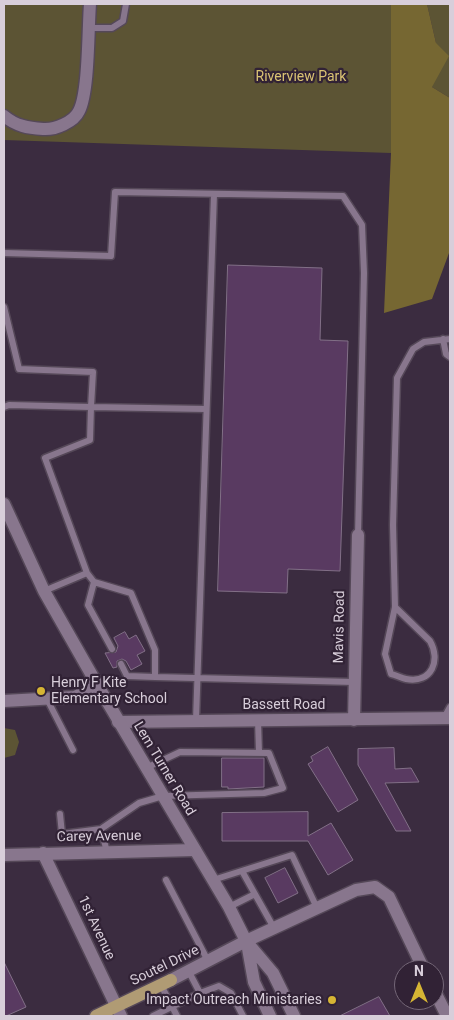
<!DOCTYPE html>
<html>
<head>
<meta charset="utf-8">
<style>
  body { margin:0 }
  #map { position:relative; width:454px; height:1020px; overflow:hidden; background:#3b2c40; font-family:Roboto,sans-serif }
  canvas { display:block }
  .frame { position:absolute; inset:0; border:5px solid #d8ceda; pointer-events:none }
  .north { position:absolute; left:394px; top:960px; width:50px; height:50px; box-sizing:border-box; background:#312235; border:1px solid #746777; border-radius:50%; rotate:0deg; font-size:14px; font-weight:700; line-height:20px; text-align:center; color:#d8ceda }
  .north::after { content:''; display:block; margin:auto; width:18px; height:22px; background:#d6b534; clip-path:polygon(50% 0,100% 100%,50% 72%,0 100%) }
</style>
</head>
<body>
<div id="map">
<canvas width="454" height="1020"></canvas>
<div class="frame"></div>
<div class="north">N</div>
</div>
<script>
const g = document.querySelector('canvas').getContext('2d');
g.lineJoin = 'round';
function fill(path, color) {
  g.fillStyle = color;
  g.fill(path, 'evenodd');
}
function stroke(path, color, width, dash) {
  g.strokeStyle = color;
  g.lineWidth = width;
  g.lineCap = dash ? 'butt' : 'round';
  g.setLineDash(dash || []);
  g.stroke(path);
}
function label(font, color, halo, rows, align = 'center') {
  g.font = font + ' Roboto,sans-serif';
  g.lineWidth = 4.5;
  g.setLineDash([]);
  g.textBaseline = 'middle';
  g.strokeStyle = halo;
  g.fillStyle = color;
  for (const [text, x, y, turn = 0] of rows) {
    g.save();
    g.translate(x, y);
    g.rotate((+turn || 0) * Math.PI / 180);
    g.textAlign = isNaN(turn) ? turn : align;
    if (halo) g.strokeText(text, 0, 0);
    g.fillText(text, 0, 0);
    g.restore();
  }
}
fill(new Path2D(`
  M4,4H391V153L4,140Z
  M427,4H450V98L432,87L436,43Z
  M4,728L15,730L19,742L15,755L4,758Z`), '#5c5434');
fill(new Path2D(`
  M391,4H427L436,43L449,56L432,87L450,98V239L449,253L432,299L384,313L391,153Z`), '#766732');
const building = new Path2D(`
  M228,265L322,268L320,340L348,341L340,571L288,569L287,593L218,591Z
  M125,632L129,639L136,635L145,651L137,655L142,664L131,670L126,661L122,659L117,661V667L113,668L105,653L116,652L118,646L114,638Z
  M328,747L358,800L338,812L308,764L313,761L311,757Z
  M394,748L395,769L411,768L419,782L385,783L411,831H396L358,765V749Z
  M222,758H264V787L228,789V787H222Z
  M308,812V836L331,823L353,860L328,875L308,841H222V813Z
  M285,868L298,893L278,903L265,878Z
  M4,962L26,1007L6,1016H4Z
  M379,997L390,1016H340Z`);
fill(building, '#593a61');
stroke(building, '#827087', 1);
const lane = new Path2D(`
  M88,28H112L123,21L126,4
  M4,253L111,256L115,192L343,196L362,225L364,273L358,535
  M4,307L19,369L93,372L91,407L206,409
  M443,339L446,354L450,357
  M4,407L9,405L91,407L90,440L45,458L87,573L94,582L131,593L155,650V677L354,682
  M94,582L88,605L112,649
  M44,591L87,573
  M395,607L430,641C441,660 432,684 406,679C401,678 396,675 391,674L385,654L395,607L393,525L397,378L413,349L424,342L450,339
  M121,664L127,676L155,677
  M47,699L73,750
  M444,718L450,707
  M196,720L214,194
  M258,720L259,753
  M60,814L62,834L101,829
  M107,852L101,829L139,803L163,796L264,793L283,788L269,753L180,752L146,768
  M242,871L274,928
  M166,880L208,961
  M213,880L292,855L317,908
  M229,907L255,894
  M161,985L177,1016
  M200,993L219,986L231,993L243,1016
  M153,1016L200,993L189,972`);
const street = new Path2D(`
  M4,116C16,126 28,128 43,129C55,130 74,122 79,111C89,92 88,28 90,4
  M4,701L75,697L98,686
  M354,720L358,535
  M118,722L450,718
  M43,853L121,1016
  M4,855L195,850
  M246,941L356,890L375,887L389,897L424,970
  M434,990L447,1016`);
const secondary = new Path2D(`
  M4,504L44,591L98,686L229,907L246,941L273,973L294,1016
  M247,943L254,982L270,1016
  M171,980L246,941`);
const primary = new Path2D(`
  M96,1016L171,980`);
stroke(lane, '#554858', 9);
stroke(street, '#554858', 15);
stroke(secondary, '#554858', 15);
stroke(primary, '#554858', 15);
stroke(lane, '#88768d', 6);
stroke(street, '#88768d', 12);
stroke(secondary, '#88768d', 12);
stroke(primary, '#b09b74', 12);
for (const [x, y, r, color] of [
  [41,691,5,"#d6b534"],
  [332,1000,5,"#d6b534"]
]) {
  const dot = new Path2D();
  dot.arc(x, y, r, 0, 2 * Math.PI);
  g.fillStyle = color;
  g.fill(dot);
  stroke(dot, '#312235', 2);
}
label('14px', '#dac373', '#312235', [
  ["Riverview Park",301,77]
]);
label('14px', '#d8ceda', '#312235', [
  ["Mavis Road",340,627,-89],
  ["Bassett Road",284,705],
  ["Lem Turner Road",164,769,59],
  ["Carey Avenue",99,837,-1],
  ["1st Avenue",96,928,65],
  ["Soutel Drive",165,966,-26]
]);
label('14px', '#d8ceda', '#312235', [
  ["Henry F Kite",51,683],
  ["Elementary School",51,699],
  ["Impact Outreach Ministaries",322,1000,"right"]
], 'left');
</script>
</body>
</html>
